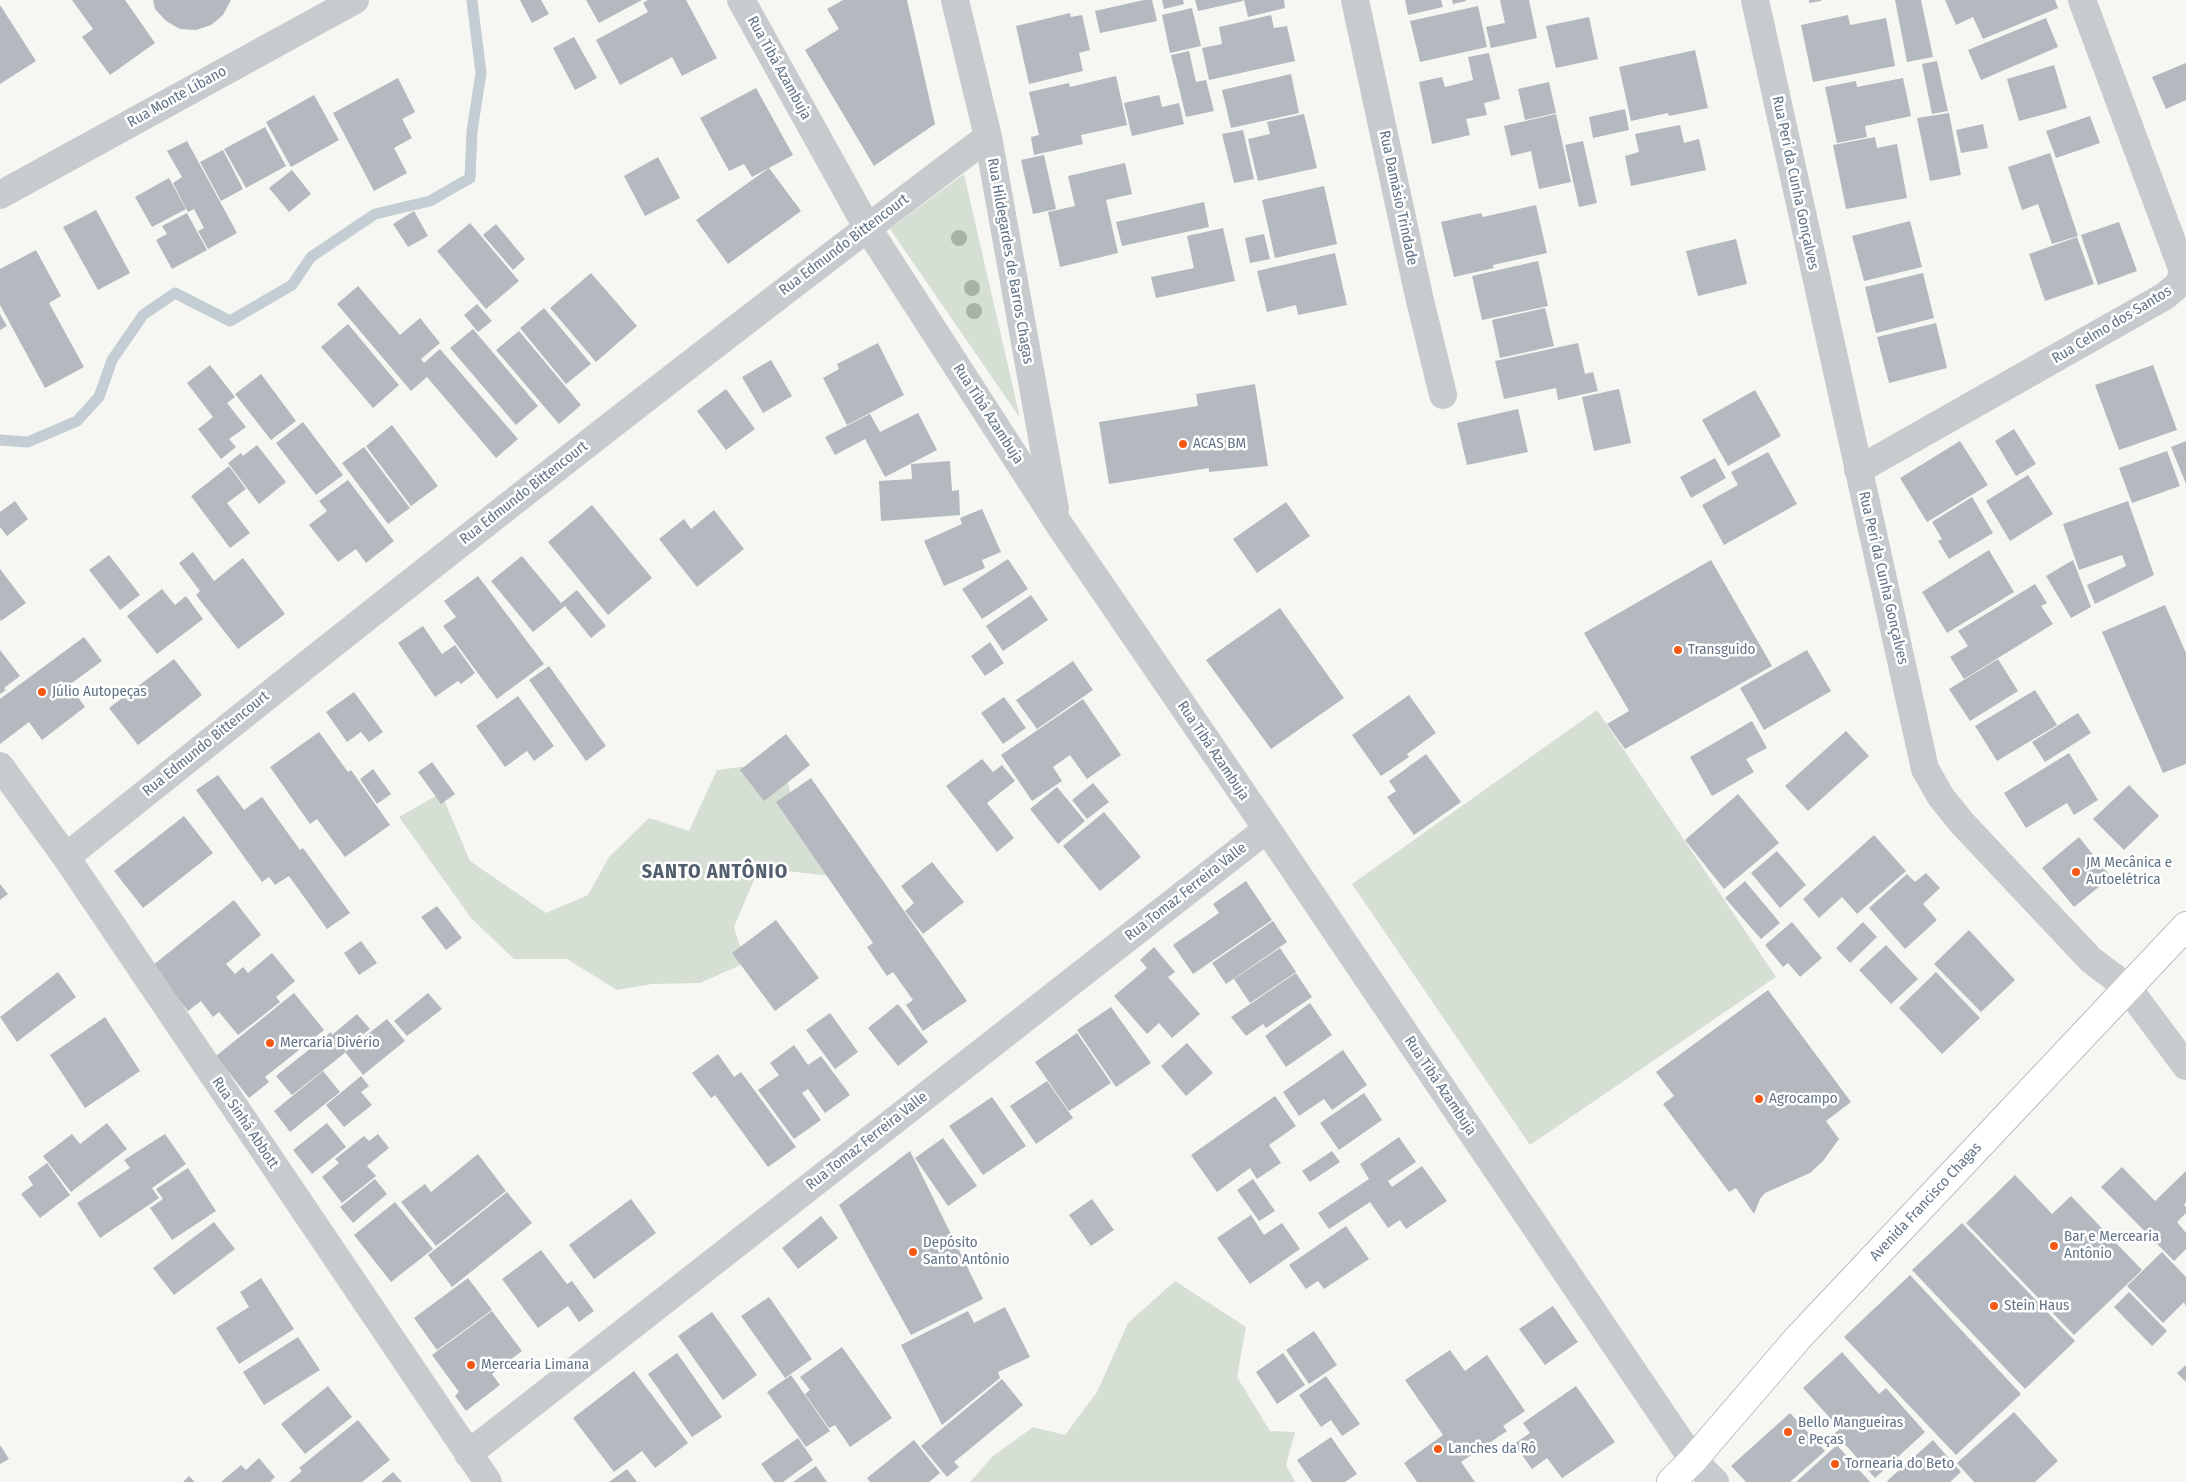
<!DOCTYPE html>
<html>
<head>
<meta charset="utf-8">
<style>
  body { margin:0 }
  canvas { display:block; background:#f6f7f2 }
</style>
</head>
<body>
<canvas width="2186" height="1482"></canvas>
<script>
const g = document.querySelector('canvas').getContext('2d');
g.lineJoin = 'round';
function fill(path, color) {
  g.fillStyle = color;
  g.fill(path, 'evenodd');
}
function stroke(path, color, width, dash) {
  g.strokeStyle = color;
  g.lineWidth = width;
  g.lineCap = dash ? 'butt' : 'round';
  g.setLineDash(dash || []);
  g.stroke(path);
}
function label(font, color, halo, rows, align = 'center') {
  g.font = font + ' "Fira Sans Condensed",sans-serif';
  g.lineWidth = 5;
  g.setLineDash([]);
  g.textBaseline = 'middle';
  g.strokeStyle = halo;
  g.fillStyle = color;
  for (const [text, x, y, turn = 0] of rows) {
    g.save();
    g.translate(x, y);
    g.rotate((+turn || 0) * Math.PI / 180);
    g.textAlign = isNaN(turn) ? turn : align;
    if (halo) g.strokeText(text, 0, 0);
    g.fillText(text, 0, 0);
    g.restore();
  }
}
fill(new Path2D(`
  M964,174L1020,418L890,229Z
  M1597,710L1776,977L1530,1145L1352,884Z
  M781,762L803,830L841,877L759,868L734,927L745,963L700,983L652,984L617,990L567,959H514L471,918L399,817L441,793L470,861L546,913L588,895L609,857L649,818L689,831L717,770Z
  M1175,1281L1246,1327L1237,1377L1270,1431L1295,1432L1286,1465L1295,1482H970L993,1456L1033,1427L1065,1435L1097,1392L1128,1323Z`), '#d6dfd3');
stroke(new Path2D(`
  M0,440L28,442L77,421L99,397L112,360L143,315L175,293L230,321L292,285L311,257L375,214L430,201L470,178L472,131L481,73L472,1`), '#c3cdd3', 11);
fill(new Path2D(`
  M72,0H125L155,43L110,75L82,37L93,29Z
  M153,0H231L223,15L211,25L196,30L180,29L166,21L155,9Z
  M520,0H541L549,14L532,23Z
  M586,0H642L599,23Z
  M648,0H686L717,58L682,76L672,57L620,85L596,40L648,12L643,3Z
  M843,0H907L935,124L874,166L805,50L839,29L827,9Z
  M1144,0H1152L1157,21L1100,33L1095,11Z
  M1162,0H1183L1184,4L1164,9Z
  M1195,0H1243V1L1198,11Z
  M1244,0H1284L1285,8L1248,17Z
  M1405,0H1441L1443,7L1408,15Z
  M1452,0H1466V1L1453,4Z
  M1500,0H1529L1537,38L1491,48L1486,27L1505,23Z
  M1809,0H1821V1L1809,3Z
  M1895,0H1921L1933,57L1907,62Z
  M1945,0H2055L2058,8L1983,39L1973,17L1956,25Z
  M0,5L36,61L0,84Z
  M1478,6L1487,47L1420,62L1410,21Z
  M1192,8L1201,46L1170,53L1162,15Z
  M1070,13L1071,17L1082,15L1090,50L1079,53L1083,71L1029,84L1016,26Z
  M1271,15L1274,28L1287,26L1295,61L1209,80L1202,48L1222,44L1219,27Z
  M1848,15L1850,25L1886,18L1895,66L1813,82L1801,25Z
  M1589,17L1598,59L1556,68L1546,26Z
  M2046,18L2058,47L1981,80L1968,50Z
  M574,37L597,78L575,90L553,48Z
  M1695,50L1708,108L1669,116L1668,113L1631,121L1619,67Z
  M1189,51L1196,82L1206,80L1214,111L1186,117L1171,55Z
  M1489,53L1500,99L1484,103L1487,115L1466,119L1470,135L1432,144L1419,82L1442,77L1445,87L1473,80L1468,57Z
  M1937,61L1948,111L1932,114L1922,64Z
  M2186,63V100L2166,109L2152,77Z
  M2054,65L2067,108L2019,121L2007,79Z
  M1291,74L1299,113L1231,128L1222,90Z
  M1116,76L1127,125L1081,135L1083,144L1034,155L1031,137L1039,135L1029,92L1069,83L1070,87Z
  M398,78L415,112L402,119L412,138L394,148L407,173L374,191L333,113Z
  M1903,78L1911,116L1865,126L1867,137L1837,143L1825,87L1856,81L1857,87Z
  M1549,82L1556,113L1525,120L1518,89Z
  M756,88L793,155L752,177L744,164L729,171L700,118Z
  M314,95L339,140L291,167L266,122Z
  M1159,95L1162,107L1179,103L1184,124L1132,136L1124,103Z
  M1625,109L1629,130L1593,138L1589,117Z
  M1949,113L1961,175L1930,181L1917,118Z
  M1304,114L1317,168L1258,181L1248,139L1270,134L1267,122Z
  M1556,114L1571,182L1539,189L1531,151L1511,156L1504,126Z
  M2090,116L2100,143L2056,158L2046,131Z
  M1983,124L1988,148L1961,153L1956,130Z
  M1680,125L1684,143L1699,139L1706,170L1631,186L1625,156L1639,152L1635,134Z
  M265,127L286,166L246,188L224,149Z
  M1243,130L1254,179L1234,183L1222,134Z
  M1875,137L1877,148L1897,144L1907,198L1846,209L1833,145Z
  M187,141L237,233L208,249L198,231L204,228L194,209L188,212L173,183L182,177L167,151Z
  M1583,141L1597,203L1579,207L1565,145Z
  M223,150L243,189L221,201L200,162Z
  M2050,153L2078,236L2052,244L2038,204L2022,210L2008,167Z
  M1044,155L1056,209L1033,214L1021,160Z
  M658,157L680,198L645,216L624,176Z
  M1125,163L1132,194L1106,200L1118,253L1060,267L1048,212L1075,206L1068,176Z
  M769,168L801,211L728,264L696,220Z
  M292,170L311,194L289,212L269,188Z
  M169,178L186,209L152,227L135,197Z
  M1324,186L1337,244L1275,258L1262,200Z
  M1204,202L1209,227L1122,246L1116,222Z
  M1536,205L1547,253L1493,265L1494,268L1454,277L1441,222L1481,213L1483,217Z
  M96,210L130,273L98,290L63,227Z
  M414,211L428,236L408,247L393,224Z
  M187,213L207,250L172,269L156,240L167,234L162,226Z
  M1910,221L1922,267L1864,281L1852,236Z
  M2119,222L2137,271L2098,285L2081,235Z
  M470,223L519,281L486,309L437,251Z
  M496,224L525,259L513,270L483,235Z
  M1223,228L1235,281L1156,298L1151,277L1194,268L1187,236Z
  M1264,234L1270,259L1250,263L1245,238Z
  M2077,237L2094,284L2045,301L2029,254Z
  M1736,239L1747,284L1698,296L1686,251Z
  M36,250L61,296L49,303L84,367L45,388L0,305V269Z
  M1335,253L1347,305L1298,315L1296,305L1267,312L1257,271Z
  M1538,261L1548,306L1482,320L1472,276Z
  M591,273L637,326L596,362L550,308Z
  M1923,273L1934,318L1876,333L1865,287Z
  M358,286L400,335L420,318L440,343L421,359L424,363L440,349L518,439L496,458L427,377L411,391L337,304Z
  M477,304L492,321L478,332L464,315Z
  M544,308L591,364L566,384L520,328Z
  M1545,308L1554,346L1500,358L1492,320Z
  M0,314L7,326L0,330Z
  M1936,323L1947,368L1889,383L1877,337Z
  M348,324L399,385L373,408L321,347Z
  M473,329L538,406L516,425L450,348Z
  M519,331L581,405L559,424L496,350Z
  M878,343L904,395L847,425L823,378L839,369L837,364Z
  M1578,343L1585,374L1593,372L1598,391L1558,400L1556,388L1504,399L1495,361Z
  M771,360L792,396L763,413L742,377Z
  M210,365L235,397L227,403L246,427L229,439L236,447L221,459L198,429L213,417L187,383Z
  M2153,365L2177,430L2119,450L2095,385Z
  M261,374L296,421L271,440L235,394Z
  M1255,384L1268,466L1209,472V468L1109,484L1099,422L1198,406L1196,394Z
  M726,389L755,429L726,450L697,411Z
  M1619,389L1631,443L1594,451L1582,397Z
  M1755,390L1781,436L1728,466L1702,420Z
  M1518,409L1528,452L1467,465L1457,423Z
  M918,413L937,450L885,477L865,439L835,455L825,437L870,414L880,432Z
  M303,422L343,475L316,495L276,443Z
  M392,425L438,486L411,506L366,446Z
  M2014,429L2036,464L2016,476L1995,441Z
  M1960,441L1988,485L1927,522L1900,478Z
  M2186,441V484L2171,447Z
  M257,445L286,482L259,504L228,463L241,453L243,456Z
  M364,447L410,508L388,524L342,463Z
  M2167,451L2180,486L2132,503L2119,468Z
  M1768,452L1797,504L1724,545L1702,505L1738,485L1731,472Z
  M1715,458L1726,478L1691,498L1680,477Z
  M950,461L952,491L959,490L960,515L881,521L879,481L912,479L911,464Z
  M229,466L246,489L227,503L250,533L230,548L191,496Z
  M2028,475L2053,514L2010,541L1986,501Z
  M348,480L394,541L366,563L356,549L338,562L309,525L327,511L319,501Z
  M1972,497L1993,533L1949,559L1938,541L1942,539L1932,522Z
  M15,501L28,519L7,536L0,527V512Z
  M2128,501L2154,575L2095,604L2087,585L2126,566L2122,555L2079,570L2063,524Z
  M1286,502L1310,536L1257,573L1233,539Z
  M592,505L652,578L608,615L548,542Z
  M982,509L1001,552L982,560L985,568L944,586L924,541L962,524L960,518Z
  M714,510L744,549L697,587L659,539L684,519L691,529Z
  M1989,550L2014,592L1947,633L1922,592Z
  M193,552L214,581L243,558L285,614L238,649L196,595L200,591L179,563Z
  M109,555L140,595L120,610L89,570Z
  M522,556L561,603L577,590L606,626L591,638L565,606L533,632L491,581Z
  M1008,559L1028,589L982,619L962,589Z
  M1711,560L1772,666L1625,749L1607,724L1629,711L1584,633Z
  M2073,560L2091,607L2071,618L2046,576Z
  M0,569L26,603L1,621L0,619Z
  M478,576L544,664L497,699L443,626L456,617L444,601Z
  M2035,584L2047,603L2041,606L2053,624L1964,679L1950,657L1968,646L1958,631Z
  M162,589L175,605L186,596L203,619L157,654L127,616Z
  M1031,595L1048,620L1003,651L986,626Z
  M2165,605L2186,653V764L2163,773L2102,632Z
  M1280,608L1344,698L1271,749L1206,660Z
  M423,626L442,654L455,645L475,673L461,684L458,681L435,697L398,643Z
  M84,637L102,661L69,685L85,707L42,740L29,722L0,744V699Z
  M990,642L1004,663L985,676L971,656Z
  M0,650L20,676L4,688L6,690L0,694Z
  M1807,650L1831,691L1764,730L1740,688Z
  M174,659L202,695L138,745L109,708Z
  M1998,659L2018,691L1970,721L1949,689Z
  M1073,661L1093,690L1037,729L1016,700Z
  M549,666L606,746L586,761L529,680Z
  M2035,690L2057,725L1997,761L1975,726Z
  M354,692L383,732L369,742L361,732L347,742L326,712Z
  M1409,695L1436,733L1407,754L1409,757L1381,776L1352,735Z
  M518,696L554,746L534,761L527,751L505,767L476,726Z
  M1004,697L1026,728L1003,744L981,713Z
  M1083,699L1121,755L1087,779L1070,755L1053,767L1062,781L1032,801L1001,755Z
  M2078,713L2091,733L2045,762L2032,742Z
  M1752,721L1767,748L1746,759L1754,772L1712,796L1690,757Z
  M1846,731L1869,756L1808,811L1785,786Z
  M319,732L348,772L351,770L390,825L345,857L317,819L310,824L270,767Z
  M786,734L810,765L764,801L740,770Z
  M2069,753L2098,800L2074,815L2067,803L2026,828L2004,793Z
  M1426,754L1461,802L1414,835L1387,797L1396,791L1389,781Z
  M982,759L993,772L1002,765L1015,781L987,803L1014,838L997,852L946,786Z
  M432,762L455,794L441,804L418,772Z
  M373,769L391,794L377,804L360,779Z
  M218,775L244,810L262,797L300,850L303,848L350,913L327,929L289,876L275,885L269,877L262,882L196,790Z
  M811,778L967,1001L923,1031L906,1005L913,1000L893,972L887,976L867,947L873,943L776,802Z
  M1093,783L1109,802L1087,819L1072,800Z
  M2129,785L2159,816L2124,850L2093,819Z
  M1057,787L1085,821L1058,844L1030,809Z
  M1738,794L1779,843L1724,889L1685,840Z
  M1104,812L1141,857L1100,891L1063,846Z
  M184,816L213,853L143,908L114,871Z
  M1874,835L1906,871L1857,914L1842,897L1819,918L1803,899Z
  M2079,837L2111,877L2074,907L2042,868Z
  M1777,851L1806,885L1780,908L1751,873Z
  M932,862L964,902L923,934L905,911L914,903L901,886Z
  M1926,873L1940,888L1923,904L1937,920L1905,949L1869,908L1907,874L1915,882Z
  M1246,881L1272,920L1193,974L1173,945L1219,913L1213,904Z
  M1745,881L1780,923L1761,939L1725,898Z
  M0,884L8,894L0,900Z
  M234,900L261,935L226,964L235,974L243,967L248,973L272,953L295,981L276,997L280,1002L238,1035L219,1012L213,1017L201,1001L188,1011L152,966Z
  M437,906L462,938L446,950L421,917Z
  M776,920L819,978L775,1011L732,953Z
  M1273,921L1287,942L1226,984L1212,963Z
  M1792,922L1822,958L1800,977L1788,963L1783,967L1765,945Z
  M1863,922L1877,937L1850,963L1836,948Z
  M1969,930L2015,980L1981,1012L1934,964Z
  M361,941L377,963L359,975L344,953Z
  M1886,945L1918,979L1891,1004L1859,970Z
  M1154,947L1175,972L1168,977L1200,1014L1172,1038L1159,1023L1147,1034L1114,996L1147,968L1140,960Z
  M1280,948L1296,972L1250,1003L1234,979Z
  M58,972L76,997L17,1042L0,1017Z
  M1936,972L1980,1018L1942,1054L1899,1008Z
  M1296,973L1312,997L1266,1028L1263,1024L1246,1036L1231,1017Z
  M1768,990L1851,1102L1826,1121L1839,1139L1823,1161L1810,1173L1765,1193L1760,1199L1754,1214L1736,1188L1729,1192L1663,1104L1674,1096L1656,1072Z
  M294,993L324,1030L265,1077L269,1082L249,1098L216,1056Z
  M428,993L442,1009L407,1036L394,1021Z
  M1310,1003L1332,1035L1286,1067L1265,1036Z
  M898,1004L928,1042L898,1066L868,1028Z
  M1111,1007L1151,1063L1116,1087L1077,1030Z
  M830,1013L858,1052L835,1069L806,1030Z
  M357,1014L370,1029L344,1049L346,1052L292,1095L276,1076L331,1032L332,1035Z
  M105,1017L140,1071L85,1108L50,1055Z
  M387,1019L405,1041L363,1075L345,1052Z
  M1077,1033L1111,1083L1069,1111L1035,1062Z
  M1187,1043L1213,1073L1186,1096L1161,1066Z
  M794,1045L808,1065L821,1056L850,1095L825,1113L808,1089L802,1093L821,1120L794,1139L758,1090L779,1075L770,1063Z
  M1343,1050L1367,1085L1332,1110L1324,1099L1299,1116L1283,1092Z
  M718,1054L734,1077L741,1072L796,1147L768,1167L715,1095L711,1098L692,1073Z
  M323,1071L340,1092L290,1132L274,1111Z
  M361,1076L369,1086L361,1092L372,1105L344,1127L326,1105Z
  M1047,1081L1073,1118L1036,1144L1010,1106Z
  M1364,1093L1382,1120L1339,1150L1320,1123Z
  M1275,1096L1296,1126L1269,1145L1281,1163L1257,1179L1250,1168L1217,1192L1191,1155Z
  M992,1097L1026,1146L983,1175L949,1126Z
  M107,1123L127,1149L71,1192L43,1156L72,1134L80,1144Z
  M327,1123L346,1147L312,1174L293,1150Z
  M165,1134L186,1164L152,1188L159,1198L100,1238L77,1203L130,1168L124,1160Z
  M378,1134L389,1148L367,1166L376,1176L342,1203L322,1177L339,1163L335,1159L364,1136L369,1141Z
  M1399,1137L1416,1162L1388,1181L1392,1187L1422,1166L1447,1201L1406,1229L1400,1220L1388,1228L1370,1202L1329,1229L1318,1213L1369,1179L1360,1164Z
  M943,1138L977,1186L948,1206L915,1158Z
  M910,1151L983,1299L911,1335L839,1205Z
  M1332,1151L1340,1162L1310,1182L1302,1171Z
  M478,1154L506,1191L436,1246L401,1202L425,1184L431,1192Z
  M47,1163L70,1195L40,1218L21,1194L33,1185L28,1177Z
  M2122,1167L2155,1201L2186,1171V1202L2184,1205L2186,1207V1213L2177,1222L2186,1233V1249L2174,1261L2101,1187Z
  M188,1168L216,1211L172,1240L150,1208L163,1199L156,1189Z
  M2015,1175L2052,1214L2071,1196L2142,1270L2074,1335L1966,1223Z
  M375,1179L387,1194L353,1223L340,1207Z
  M1253,1179L1275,1211L1259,1221L1237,1190Z
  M507,1192L532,1223L452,1287L428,1255Z
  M631,1199L656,1233L594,1279L569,1245Z
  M1092,1199L1114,1230L1091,1246L1069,1215Z
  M395,1202L433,1249L391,1282L354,1235Z
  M1251,1215L1264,1235L1282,1223L1300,1249L1250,1284L1217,1238Z
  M821,1216L838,1238L798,1269L782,1248Z
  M214,1222L235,1249L174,1295L153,1268Z
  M1962,1223L2075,1341L2025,1389L1912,1270Z
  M1346,1226L1369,1259L1324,1289L1318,1281L1306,1289L1289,1265Z
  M541,1250L567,1284L572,1281L594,1311L579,1322L568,1306L538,1328L502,1279Z
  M2162,1252L2186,1277V1307L2184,1302L2163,1323L2127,1286Z
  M1910,1275L2021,1394L1956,1455L1844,1337Z
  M261,1278L294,1329L239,1364L216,1328L249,1307L240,1292Z
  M468,1278L492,1310L437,1350L414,1318Z
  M2129,1292L2167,1331L2152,1346L2114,1307Z
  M769,1297L812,1359L785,1378L741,1316Z
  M1553,1306L1578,1342L1545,1365L1519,1329Z
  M1005,1307L1030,1357L998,1372L1000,1378L942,1425L901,1345L968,1311L974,1323Z
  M492,1311L522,1351L492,1374L500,1385L466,1411L455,1396L459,1392L432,1355Z
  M712,1312L757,1375L723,1400L678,1336Z
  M1314,1331L1337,1365L1309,1384L1286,1350Z
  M298,1337L320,1370L264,1405L243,1372Z
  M842,1347L892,1418L850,1447L835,1425L829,1428L805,1394L810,1390L800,1377Z
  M1450,1350L1465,1371L1487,1355L1525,1411L1503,1426L1507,1431L1461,1462L1475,1482H1417L1404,1463L1443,1435L1405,1380Z
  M1842,1352L1879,1394L1886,1388L1925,1432L1875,1478L1835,1433L1840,1429L1803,1388Z
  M677,1353L722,1417L692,1437L648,1374Z
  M1283,1353L1305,1385L1277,1404L1256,1372Z
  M2186,1365V1382L2177,1373Z
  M634,1371L688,1443L655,1468L642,1451L614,1472L573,1418Z
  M791,1375L830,1431L806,1447L767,1392Z
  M1326,1376L1360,1424L1342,1436L1331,1420L1321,1427L1299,1395Z
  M1002,1379L1023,1405L954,1462L959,1467L947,1477L921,1446Z
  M328,1386L352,1417L305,1454L281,1424Z
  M1576,1386L1615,1442L1562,1478L1547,1458L1532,1469L1514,1444L1530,1433L1523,1423Z
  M2014,1412L2058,1461L2035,1482H1974L1957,1463Z
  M1790,1413L1825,1451L1790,1482H1746L1731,1466Z
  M358,1420L390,1460L362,1482H289L302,1471L299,1468Z
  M1331,1437L1357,1474L1345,1482H1312L1297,1460Z
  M798,1438L813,1460L783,1482H774L761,1464Z
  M914,1440L940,1473L929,1482H870L867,1478Z
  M1933,1440L1961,1472L1950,1482H1888L1887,1481Z
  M0,1445L9,1459L0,1464Z
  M1837,1445L1870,1482H1796Z
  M259,1458L275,1477L270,1482H221L241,1465L246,1470Z
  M816,1466L827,1482H793Z
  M627,1469L637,1482H609Z
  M393,1472L402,1482H381Z
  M189,1476L195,1482H183Z`), '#b3b9bf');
const secondary = new Path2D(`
  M1671,1482L1693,1460L1798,1338L2186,926`);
stroke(secondary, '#b9bec3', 30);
stroke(new Path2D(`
  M741,0L867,227L1058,523L1267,829L1693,1460L1715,1482
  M955,0L988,137L1055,509
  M1355,0L1418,292L1443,395
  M1755,0L1925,769L1941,797L1962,823L2091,960L2127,987L2186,1066
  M0,195L355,0
  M1858,470L2165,296L2179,284L2183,271L2082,0
  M0,766L66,857L488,1482
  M66,857C370,613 676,371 988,137
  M468,1454L1267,829`), '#c8cbce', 28);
stroke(secondary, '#fff', 28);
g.fillStyle = '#a6b4a3';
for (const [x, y] of [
  [959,238],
  [972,288],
  [974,311]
]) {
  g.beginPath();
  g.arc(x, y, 8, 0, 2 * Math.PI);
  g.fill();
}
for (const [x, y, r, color] of [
  [1183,444,5,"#f65713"],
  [1678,650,5,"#f65713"],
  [42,692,5,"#f65713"],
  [2076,872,5,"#f65713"],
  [270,1043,5,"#f65713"],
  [1759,1099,5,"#f65713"],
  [2054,1246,5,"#f65713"],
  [913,1252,5,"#f65713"],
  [1994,1306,5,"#f65713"],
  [471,1365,5,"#f65713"],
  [1788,1432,5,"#f65713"],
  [1438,1449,5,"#f65713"],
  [1835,1464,5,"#f65713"]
]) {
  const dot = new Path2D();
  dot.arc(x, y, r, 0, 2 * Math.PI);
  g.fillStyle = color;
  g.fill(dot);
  stroke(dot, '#fff', 2);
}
label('15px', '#627487', '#fff', [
  ["Rua Tibá Azambuja",779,68,61],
  ["Rua Monte Líbano",177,97,-29],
  ["Rua Peri da Cunha Gonçalves",1795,183,78],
  ["Rua Damásio Trindade",1398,198,78],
  ["Rua Edmundo Bittencourt",844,245,-37],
  ["Rua Hildegardes de Barros Chagas",1010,261,80],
  ["Rua Celmo dos Santos",2112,325,-31],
  ["Rua Tibá Azambuja",988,414,57],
  ["Rua Edmundo Bittencourt",524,493,-38],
  ["Rua Peri da Cunha Gonçalves",1883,578,77],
  ["Rua Edmundo Bittencourt",206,744,-39],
  ["Rua Tibá Azambuja",1213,751,56],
  ["Rua Tomaz Ferreira Valle",1186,892,-38],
  ["Rua Tibá Azambuja",1440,1086,56],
  ["Rua Sinhá Abbott",245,1123,56],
  ["Rua Tomaz Ferreira Valle",867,1141,-38],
  ["Avenida Francisco Chagas",1926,1202,-47]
]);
label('15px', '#627487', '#fff', [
  ["ACAS BM",1193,444],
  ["Transguido",1688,650],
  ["Júlio Autopeças",52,692],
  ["JM Mecânica e",2086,863],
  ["Autoelétrica",2086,880],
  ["Mercaria Divério",280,1043],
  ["Agrocampo",1769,1099],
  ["Bar e Mercearia",2064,1237],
  ["Antônio",2064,1254],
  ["Depósito",923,1243],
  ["Santo Antônio",923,1260],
  ["Stein Haus",2004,1306],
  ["Mercearia Limana",481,1365],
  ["Bello Mangueiras",1798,1423],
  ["e Peças",1798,1440],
  ["Lanches da Rô",1448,1449],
  ["Tornearia do Beto",1845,1464]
], 'left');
g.letterSpacing = '1px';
label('bold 20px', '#515e6b', '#fff', [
  ["SANTO ANTÔNIO",715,872]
]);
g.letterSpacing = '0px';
</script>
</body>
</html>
